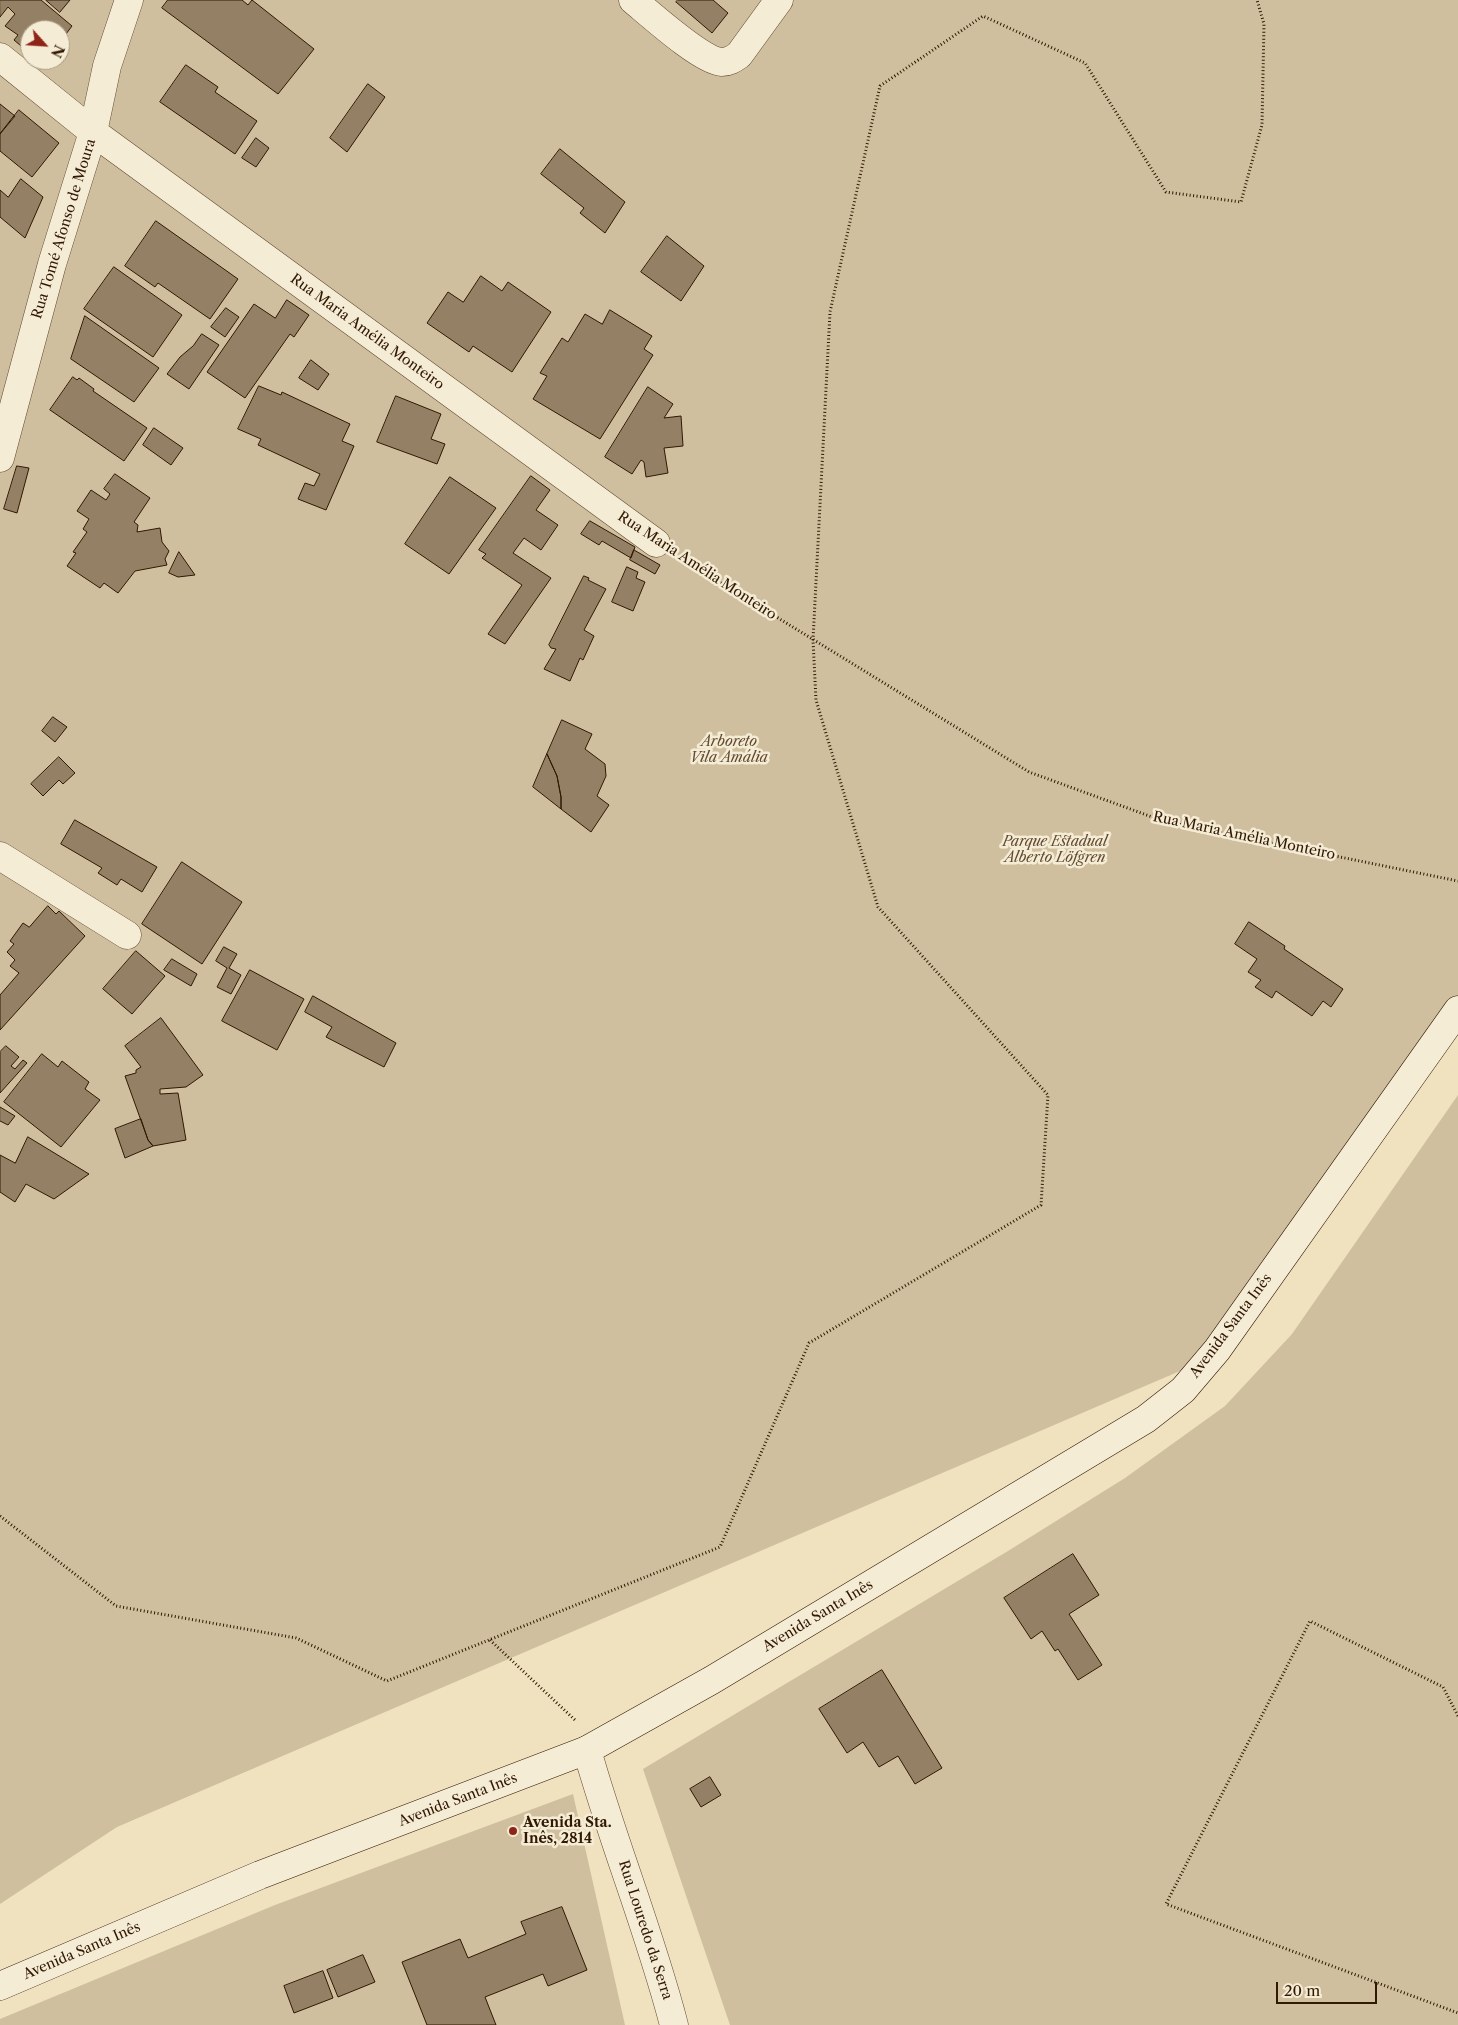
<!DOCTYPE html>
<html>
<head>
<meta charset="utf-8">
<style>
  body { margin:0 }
  #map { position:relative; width:1458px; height:2025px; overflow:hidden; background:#f0e1bf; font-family:"Libre Caslon Text",serif }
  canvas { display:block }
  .north { position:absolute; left:20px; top:20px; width:50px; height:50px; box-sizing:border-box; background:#f5ecd5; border:1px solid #a79781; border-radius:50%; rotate:116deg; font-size:14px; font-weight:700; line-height:20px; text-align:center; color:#311803 }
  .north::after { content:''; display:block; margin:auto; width:18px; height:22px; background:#8f2418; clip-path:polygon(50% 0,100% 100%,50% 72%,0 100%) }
  .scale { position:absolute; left:1276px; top:1982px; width:101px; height:22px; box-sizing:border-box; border:2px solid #311803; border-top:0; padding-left:6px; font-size:15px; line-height:18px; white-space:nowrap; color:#311803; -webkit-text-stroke:4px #f5ecd5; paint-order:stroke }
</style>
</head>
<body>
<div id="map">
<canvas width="1458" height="2025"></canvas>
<div class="north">N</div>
<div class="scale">20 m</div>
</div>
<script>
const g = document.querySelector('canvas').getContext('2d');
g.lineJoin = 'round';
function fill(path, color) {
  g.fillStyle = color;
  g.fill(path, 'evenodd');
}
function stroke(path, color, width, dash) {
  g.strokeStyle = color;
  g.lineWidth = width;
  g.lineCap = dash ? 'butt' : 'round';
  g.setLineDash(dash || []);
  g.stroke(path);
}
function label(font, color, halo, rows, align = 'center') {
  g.font = font + ' "Libre Caslon Text",serif';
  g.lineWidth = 5;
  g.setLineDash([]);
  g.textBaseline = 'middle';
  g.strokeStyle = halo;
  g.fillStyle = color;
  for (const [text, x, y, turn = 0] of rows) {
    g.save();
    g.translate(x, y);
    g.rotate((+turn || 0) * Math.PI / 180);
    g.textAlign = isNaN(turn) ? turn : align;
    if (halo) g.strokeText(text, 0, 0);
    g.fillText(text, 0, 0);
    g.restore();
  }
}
fill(new Path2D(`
  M0,0H1458V1002L1187,1368L117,1827L0,1904ZM30,30H60V60H30Z
  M1458,1095V2025H730L643,1769L1008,1551L1125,1478L1225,1406L1292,1334Z
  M573,1794L625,2025H0V2019L275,1905Z`), '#d0bf9f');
const building = new Path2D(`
  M0,0H41L72,26L60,42V30H30V47L27,51L14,40L18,35L5,26L15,14L8,7L0,17Z
  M46,0H70L60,12Z
  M168,0H242L248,5L252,0L314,49L278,94L162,8Z
  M678,0H713L728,13L712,33L676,2Z
  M186,65L218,87L215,92L257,121L235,154L160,102Z
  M368,84L385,97L347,152L330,138Z
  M0,104L15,116L0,134Z
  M19,110L59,143L32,177L0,151V134Z
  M256,138L269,148L256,167L242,158Z
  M560,149L625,202L605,233L580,213L584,208L541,174Z
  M21,179L43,197L25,238L0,217V190L8,197Z
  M156,221L238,279L210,319L158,283L155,287L125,266Z
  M667,236L704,266L681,301L641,272Z
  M114,267L182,315L153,357L84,309Z
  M481,276L502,291L508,282L551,312L512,372L473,346L469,352L427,323L448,292L463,302Z
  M287,300L309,315L294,337L290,334L245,398L207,372L254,304L275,318Z
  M226,308L239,317L225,337L211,327Z
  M610,310L652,336L644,349L653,355L600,439L533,399L547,376L540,373L562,338L568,342L585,314L602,324Z
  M85,316L159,368L134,402L71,359Z
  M202,334L219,345L189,389L167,374L180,357L193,346Z
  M311,360L329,374L318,390L299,378Z
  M73,377L77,380L79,378L94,389L93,391L147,428L124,461L50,410Z
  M259,386L281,395L282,392L350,424L342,441L354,446L326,510L298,499L305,483L314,486L320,474L258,445L261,439L238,429Z
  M648,387L673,404L664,418L681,416L683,446L664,448L668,473L646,477L644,462L641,460L632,474L605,457Z
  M396,396L441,414L431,439L445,444L437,464L377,442Z
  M154,428L183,448L171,465L143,445Z
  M17,466L29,468L17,513L4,509Z
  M115,474L150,498L134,522L138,525L137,532L160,528L162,542L169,551L165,559L167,565L135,571L118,593L104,583L100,588L67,566L76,553L73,552L87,532L83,529L89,519L77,511L91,490L106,500L110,494L104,489Z
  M531,476L550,490L536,510L558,525L541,550L524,538L513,553L551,578L505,644L488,634L522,585L482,558L486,554L479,550Z
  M450,477L496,508L449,574L405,544Z
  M590,521L635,547L631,558L602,541L599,545L581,534Z
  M634,550L660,565L655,574L630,560Z
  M179,552L195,575L178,577L169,573Z
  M627,567L638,572L636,578L645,582L633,611L612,602Z
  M584,576L589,578L588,580L606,589L584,630L594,636L583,660L580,658L570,681L544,669L556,649L551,648L549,645Z
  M53,717L67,727L55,742L42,731Z
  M562,720L592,734L585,749L605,764L606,776L597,796L609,805L591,832L561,809V797L557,776L547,754Z
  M547,754L557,776L561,797V809L533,787Z
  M59,757L75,773L63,784L59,780L43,796L31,784Z
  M75,820L157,867L142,892L121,879L117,885L98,873L102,868L61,844Z
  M182,862L242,902L202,964L142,924Z
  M48,906L56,914L59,911L85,936L0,1030V995L19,973L10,966L15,960L7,952L14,944L10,941L23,923L29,927Z
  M1249,922L1285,946L1284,949L1343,989L1331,1007L1323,1001L1312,1016L1276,991L1272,998L1255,987L1261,980L1248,972L1257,959L1235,944Z
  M224,947L237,954L229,968L241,975L231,994L217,987L227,968L216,961Z
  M136,951L165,976L132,1014L103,989Z
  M172,959L197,974L191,986L164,970Z
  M250,970L304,999L277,1050L222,1021Z
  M313,996L396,1043L384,1067L326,1037L332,1027L305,1012Z
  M161,1018L203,1075L186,1087L160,1089V1094L178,1093L186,1140L153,1146L148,1140L125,1076L136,1073V1070L141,1067L125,1046Z
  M6,1046L19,1057L11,1066L15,1069L23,1060L27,1063L0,1093V1052Z
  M42,1054L58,1067L62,1061L89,1082L85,1089L100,1100L61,1147L4,1102Z
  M0,1107L15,1116L8,1125L0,1121Z
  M141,1119L148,1140L153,1146L125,1158L115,1129Z
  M28,1137L89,1174L54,1199L26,1184L15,1202L0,1192V1155L15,1163Z
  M1073,1554L1099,1595L1069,1614L1102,1665L1078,1680L1058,1649L1055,1651L1042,1631L1031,1639L1004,1598Z
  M882,1670L942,1768L915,1784L898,1756L879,1767L863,1742L847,1753L819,1709Z
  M710,1777L721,1795L701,1807L690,1789Z
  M562,1907L587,1970L548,1986L543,1974L485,1997L496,2025H427L402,1962L460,1939L468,1958L526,1934L521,1922Z
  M363,1955L375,1982L338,1997L327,1970Z
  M323,1971L333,1998L294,2013L284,1986Z`);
fill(building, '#948165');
stroke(building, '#311803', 1);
const minor = new Path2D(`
  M633,0C650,14 702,61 722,62C729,62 733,59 739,55L779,0
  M0,57L93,132L656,543
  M0,458L52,264L93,132L107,66L129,0
  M0,856L127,935
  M587,1750C613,1843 650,1932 674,2025`);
const secondary = new Path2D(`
  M0,1986L260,1875L587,1750L712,1680L1146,1419L1183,1390L1217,1350L1458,1010`);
stroke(minor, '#614a32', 29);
stroke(secondary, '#311803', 29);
stroke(new Path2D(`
  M682,559L1029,772L1163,821L1458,881
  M0,1516L116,1606L296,1638L387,1681L720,1547L809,1343L1041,1205L1048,1095L878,907L816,700L813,640L830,312L880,86L983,16L1085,63L1166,192L1241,202L1262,125L1264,24L1257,0
  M490,1640L575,1720
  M1458,1716L1443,1687L1310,1621L1166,1904L1458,2013`), '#311803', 3, [1, 2.5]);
stroke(minor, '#f5ecd5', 28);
stroke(secondary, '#f5ecd5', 28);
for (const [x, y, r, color] of [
  [513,1831,5,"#8f2418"]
]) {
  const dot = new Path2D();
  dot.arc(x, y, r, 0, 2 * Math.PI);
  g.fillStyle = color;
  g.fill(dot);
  stroke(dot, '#f5ecd5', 2);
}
label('14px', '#311803', '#f5ecd5', [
  ["Rua Tomé Afonso de Moura",64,229,-73],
  ["Rua Maria Amélia Monteiro",367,332,36],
  ["Rua Maria Amélia Monteiro",697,566,33],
  ["Rua Maria Amélia Monteiro",1244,836,12],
  ["Avenida Santa Inês",1231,1326,-53],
  ["Avenida Santa Inês",818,1616,-31],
  ["Avenida Santa Inês",458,1800,-21],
  ["Rua Louredo da Serra",645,1930,72],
  ["Avenida Santa Inês",82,1951,-23]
]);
label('italic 14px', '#614a32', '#f5ecd5', [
  ["Arboreto",729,742],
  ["Vila Amália",729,758],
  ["Parque Estadual",1055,842],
  ["Alberto Löfgren",1055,858]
]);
label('bold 14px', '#311803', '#f5ecd5', [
  ["Avenida Sta.",523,1823],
  ["Inês, 2814",523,1839]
], 'left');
</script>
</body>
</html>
